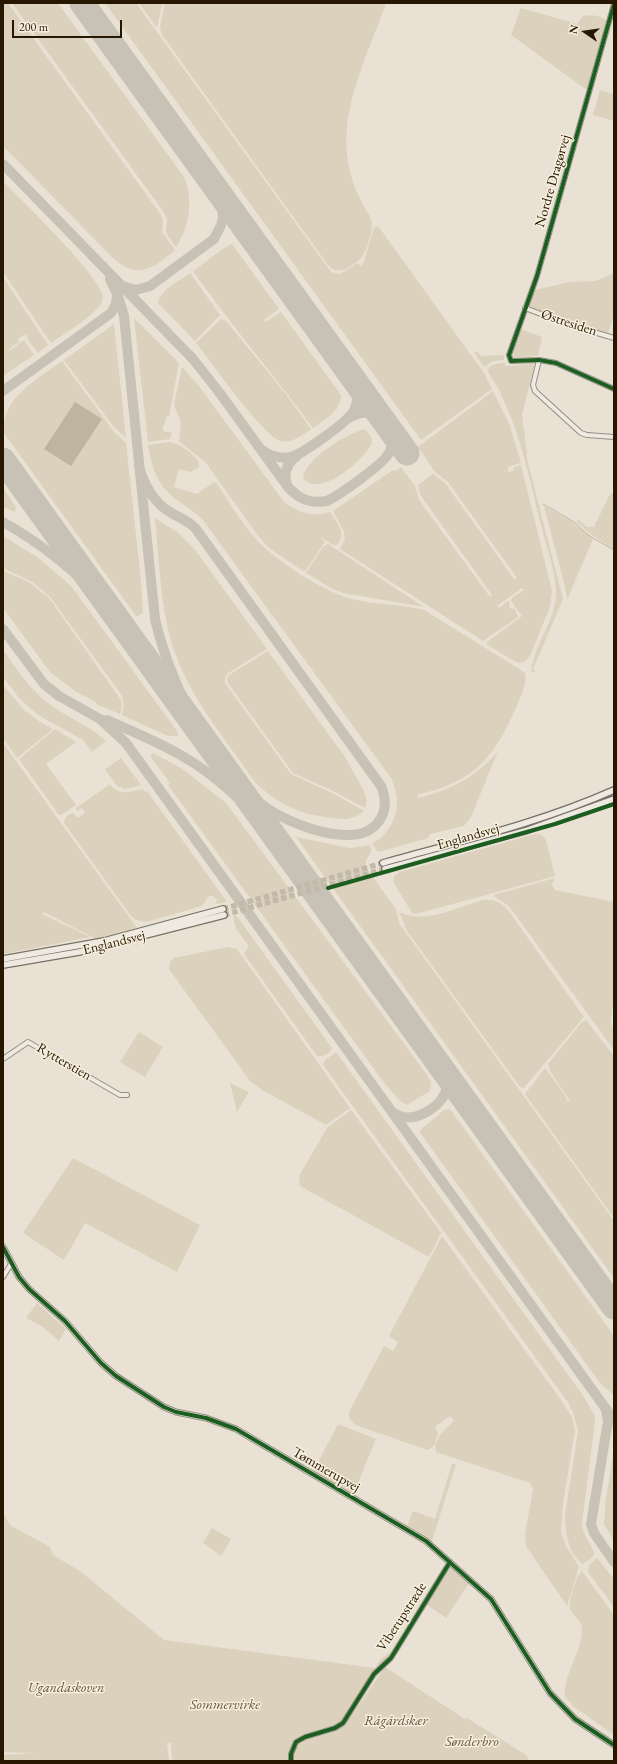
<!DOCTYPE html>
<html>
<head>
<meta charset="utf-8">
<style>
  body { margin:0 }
  #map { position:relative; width:617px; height:1764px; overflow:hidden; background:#e9e2d4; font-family:"EB Garamond",serif }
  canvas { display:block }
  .frame { position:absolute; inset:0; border:4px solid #271701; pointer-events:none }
  .north { position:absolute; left:565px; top:12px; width:40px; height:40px; -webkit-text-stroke:3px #f7efdd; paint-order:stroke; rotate:283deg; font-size:11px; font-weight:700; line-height:16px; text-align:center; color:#271701 }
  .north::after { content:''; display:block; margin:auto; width:14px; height:18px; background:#271701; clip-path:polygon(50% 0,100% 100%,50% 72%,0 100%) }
  .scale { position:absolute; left:12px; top:20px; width:110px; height:18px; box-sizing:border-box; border:2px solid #271701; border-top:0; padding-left:5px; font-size:12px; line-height:14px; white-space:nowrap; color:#271701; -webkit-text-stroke:3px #f7efdd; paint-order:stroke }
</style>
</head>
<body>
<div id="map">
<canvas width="617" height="1764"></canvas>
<div class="frame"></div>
<div class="north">N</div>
<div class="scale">200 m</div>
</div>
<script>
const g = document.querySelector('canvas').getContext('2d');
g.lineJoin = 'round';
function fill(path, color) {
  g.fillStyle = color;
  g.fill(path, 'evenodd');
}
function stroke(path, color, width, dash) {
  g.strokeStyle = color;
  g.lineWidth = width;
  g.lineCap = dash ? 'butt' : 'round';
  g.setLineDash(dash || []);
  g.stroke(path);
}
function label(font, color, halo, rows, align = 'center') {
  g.font = font + ' "EB Garamond",serif';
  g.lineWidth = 3;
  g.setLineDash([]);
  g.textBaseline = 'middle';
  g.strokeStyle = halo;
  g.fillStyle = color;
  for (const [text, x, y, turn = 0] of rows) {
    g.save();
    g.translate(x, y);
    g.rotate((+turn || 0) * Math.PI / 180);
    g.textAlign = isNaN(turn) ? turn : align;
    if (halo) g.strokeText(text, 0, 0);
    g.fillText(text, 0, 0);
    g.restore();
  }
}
fill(new Path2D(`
  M3,3H8L161,215L163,221L162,232L175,250C155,267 139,280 115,260L3,146Z
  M12,3H58L184,177C194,198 189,229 176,247L166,233L167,219L163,211Z
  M105,3H136L331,272L340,274L358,263L360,266L363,264L374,228L378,226L484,373L492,389L421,440Z
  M139,3H162L157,28Z
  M165,3H386C369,52 339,109 348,161C350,174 354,187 360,199C363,207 373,217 372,226C371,235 367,251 361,258C352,267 337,277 328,265L162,35L160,27Z
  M521,8L577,24L583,16C591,14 600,16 607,20L587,90L511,35Z
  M600,90L614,94V121L593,115Z
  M3,181C19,198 104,279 103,298C102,312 62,335 51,343L3,272Z
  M232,244L279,309L264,320L266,322L281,312L341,395C342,409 324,421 313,428C274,375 231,325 193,271L227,246Z
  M190,273L220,315L195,341L158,303C160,290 179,281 190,273Z
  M614,273V314L608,333L586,328L527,308L535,290L569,282L596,281Z
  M3,277L48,345L38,353L28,340L26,334L18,339L19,342L9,349V351L24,340L34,355L3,376Z
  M134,318L179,363L169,416H167L162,430L165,432H172L170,439L148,442Z
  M221,319L226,321L285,393L311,429C303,435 291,444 281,441C264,438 210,360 196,343Z
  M114,324L126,438L113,426L64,360Z
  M520,329L542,337L538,356L514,357L513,350Z
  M476,351L482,356L504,355V360L493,361L484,367L474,352Z
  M62,361L114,432L126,443L141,581L143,613L138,616H136L4,433C1,397 37,380 62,361Z
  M501,363H505L506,366L533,364L534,367L522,415L527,453L526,455L563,599L533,669L535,671L534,673L531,671C535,644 554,622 556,596C557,575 548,553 543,533C529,478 519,418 487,370L492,365Z
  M182,367L199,386L284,502C297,512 313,518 330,512C337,523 347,533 337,545H333L322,538L321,539L325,542L306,570L303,571L269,548L259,537L206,463L179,441L181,423L174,405Z
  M493,391L510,426L521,463L508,467V472L513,471L514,467L521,465L552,591L550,607L530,656C526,661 523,664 516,662L486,644L487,642L522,616L511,601L512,598L524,590L522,588L497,606L499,608L508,601L510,602L509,606L511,609H515L518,617L483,641L340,549L345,540L344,532L333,511L393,470L395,471L401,467L415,486L419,500L490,597L492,595L421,496L418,485L433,474L445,483L514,579L517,578L448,482L435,472L418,447Z
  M365,429L371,437L372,443C364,460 320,499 303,478C305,459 347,433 365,429Z
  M170,442C180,444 193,453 199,462V467L190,472L179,469L174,487L197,494L214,482L216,483C229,501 240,521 255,538C274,560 324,592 352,599C376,605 400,604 424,610L524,672C529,680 521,695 518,703C502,740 486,771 446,786C437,790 426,792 417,795L418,798C450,790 476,778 498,751L471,817L464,826L430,834L428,838L378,852L372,844C397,828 403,804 391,778L202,519C193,510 182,504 172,496C156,483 151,464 148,445Z
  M3,488L16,507L15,512L3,507Z
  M614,491V549L589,533L576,521L579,520L587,527H594L609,496Z
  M544,506L572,522L593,539L567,600L566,591Z
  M155,518L178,533L196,551L267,649L228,673L225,678V683L291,774L332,793L361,809L364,811C351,824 330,818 314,815C295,812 273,799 259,786C250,777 243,764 235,754C209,718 184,684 171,641C160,602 159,558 155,518Z
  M3,536L40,559L72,587L177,731L178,736H168L122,715L124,705L121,694L50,597L34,583L3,568Z
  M328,544L424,607L343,593L331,588L306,573L323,547Z
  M3,571L29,582L49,598L121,700L122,707L120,714L96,704V702L75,691L50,672L3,608Z
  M3,650C18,671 31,691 52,706C70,719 90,726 106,741L92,752L83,740L38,715L20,699L3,677Z
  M268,651L345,757L364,791L367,802L365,808L333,791L293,773L228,683L227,679L229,675Z
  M3,685L24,710L40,722L53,729L17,758L3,738Z
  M55,729L76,742L46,764L76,805L61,815L58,814L19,759Z
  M3,743L137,928L96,939L44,912L42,914L90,937L3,954Z
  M153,753L184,770L226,803L425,1072L431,1082L430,1091L407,1105L400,1101L385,1084L168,785L170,783L150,756Z
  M121,758L141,785L125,789L117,786L105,769Z
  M110,784C118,796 130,792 143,789L145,792L147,791L227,902L216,904L217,900L213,896H209L202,906L146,922L136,920L131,916L64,823C64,818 68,814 73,813L78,818L85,813L82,808L77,811L76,808Z
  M535,834L542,835L546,840L555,876L416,914L412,913L394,883V876L400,872Z
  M296,837L350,848L370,845L371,852L366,860L365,866L396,909L399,923L614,1221V1278Z
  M555,878L552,885L555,890L614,902V992L611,1023L614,1030V1050L509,906L495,897L494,895Z
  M483,900C493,899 501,902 508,910L584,1017L524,1088L520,1087L407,931L399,912C425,925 457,907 483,900Z
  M236,915L332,1048C330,1054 323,1057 317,1056L244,954L249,946L236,929L233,916Z
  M228,947L237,949L350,1108L326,1125L264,1091L250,1081L169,969L170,962L174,958Z
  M586,1020L614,1056V1218L525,1094L545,1068L565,1095L567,1101H570L550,1071L548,1064L581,1023Z
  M139,1032L163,1047L145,1077L120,1062Z
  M336,1052L584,1397L595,1416V1421L582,1523L583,1531L594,1552L593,1557L583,1564C568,1554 565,1531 565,1515L578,1431L573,1412L567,1401L323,1065L325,1060Z
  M230,1083L249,1092L237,1112Z
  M450,1109L614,1336V1395L602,1385L592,1372L419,1131L444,1110Z
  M351,1110L441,1233L429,1257L300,1186L299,1176L327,1128Z
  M73,1158L200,1225L177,1272L85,1223L64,1260L23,1233Z
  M442,1236L559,1397L572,1417L575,1430L563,1504L561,1531L565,1544L579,1567L567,1606L526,1546L525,1534L533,1489L530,1483L436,1452C433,1439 445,1429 454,1421L450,1416L435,1427L438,1433L434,1446L428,1450L355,1425L349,1418V1412L384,1346L393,1351L398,1342L389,1336Z
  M37,1303L66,1329L59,1341L43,1327L26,1318Z
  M338,1424L376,1439L353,1495L313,1472Z
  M614,1449V1541L604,1524L606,1499Z
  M452,1464H456L432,1541L407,1526L413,1511L435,1519Z
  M3,1513L10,1525L50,1547L53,1555L80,1571L164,1640L375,1668L380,1660L391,1651L386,1659L375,1668L343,1718H350L385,1667L465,1719L467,1718L526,1755L530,1761H172L171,1742L167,1743L169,1761H3V1755L36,1753L3,1752Z
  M212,1528L231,1539L221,1556L203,1543Z
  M597,1558L614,1579V1607L588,1572L589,1565Z
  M450,1568H453L470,1582L446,1618L427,1605Z
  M582,1571L614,1615V1735L573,1706L565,1696C563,1674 583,1650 582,1629C582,1620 572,1616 570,1608C568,1602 577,1573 582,1571Z`), '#dbd1bc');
fill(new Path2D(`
  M75,402L102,419L71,466L44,449Z`), '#bfb49d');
stroke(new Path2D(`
  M543,504L574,522L588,535L614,550`), '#bfb49d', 1);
stroke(new Path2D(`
  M3,164L193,359L219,392L288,487C299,499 310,504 327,501C339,495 386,463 390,451C393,443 391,435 388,427
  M110,279L118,296L124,316L155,619C166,665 183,704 208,744
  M122,286L136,290L150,286L214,239L221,225L223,218L221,200L216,189
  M3,391L111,313L116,304L117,295
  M349,418C362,410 372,411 383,421
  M262,450C270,456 281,459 291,457C303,454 347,422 353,412C359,402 358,390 354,379
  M139,466C143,483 154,503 170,512C179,518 188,520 196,529L381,786C386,798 387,810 379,821C358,852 288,824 264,806C250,797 239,785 228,772
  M287,485C283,472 287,463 297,456
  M3,522C46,546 77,573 111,609
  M3,629L44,684L59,696L100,719L126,743L614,1420
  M107,720C133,732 159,742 184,757C219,777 248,806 275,837
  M394,1113C410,1125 438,1110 445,1093C448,1087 447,1081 446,1074
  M606,1410L608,1421L591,1524L594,1533L614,1562`), '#c8c2b6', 10);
stroke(new Path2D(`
  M82,3L407,453
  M3,460L614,1307`), '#c8c2b6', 25);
stroke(new Path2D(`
  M223,909L383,863
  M224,915L385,869`), '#c2b9aa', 5.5, [5.5, 3]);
const minor = new Path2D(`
  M614,4L537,276L509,355L511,361L539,360L556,363L614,389
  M525,308L570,325L614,338
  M539,360L533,385L535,391L581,433L587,435L614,437
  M3,1059L28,1042L120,1095H127
  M3,1277L11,1264
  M291,1761V1754L296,1742L305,1737L335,1728L343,1723L374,1674L391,1658L450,1562`);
const tertiary = new Path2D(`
  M3,1247L19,1277L29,1289L65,1321L101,1363L116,1376L164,1407L176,1412L206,1418L236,1429L426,1541L491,1599L550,1693L575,1719L614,1745`);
const secondary = new Path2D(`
  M383,863C461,841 540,823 614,790
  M385,869L525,831L614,799
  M3,959L104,941L223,909
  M3,965L79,952L224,915`);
stroke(minor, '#948d83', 6);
stroke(tertiary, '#948d83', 7);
stroke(secondary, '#787167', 8);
stroke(minor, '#eeeae2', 4);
stroke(tertiary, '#eeeae2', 5);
stroke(secondary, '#eeeae2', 5.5);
stroke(new Path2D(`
  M614,4L537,276L509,355L511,361L539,360L556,363L614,389
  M328,888L555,824L614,804
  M3,1247L19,1277L29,1289L65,1321L101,1363L116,1376L164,1407L176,1412L206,1418L236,1429L426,1541L491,1599L550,1693L575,1719L614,1745
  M291,1761V1754L296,1742L305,1737L335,1728L343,1723L374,1674L391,1658L450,1562`), '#1b5e20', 4);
label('14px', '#271701', '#f7efdd', [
  ["Nordre Dragørvej",553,181,-74],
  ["Østresiden",569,323,18],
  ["Englandsvej",468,837,-16],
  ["Englandsvej",114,943,-14],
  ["Rytterstien",64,1062,30],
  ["Tømmerupvej",326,1470,30],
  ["Viberupstræde",402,1617,-57]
]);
label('italic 14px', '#62533c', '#f7efdd', [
  ["Ugandaskoven",66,1688],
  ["Sommervirke",225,1705],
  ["Rågårdskær",396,1721],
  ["Sønderbro",472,1742]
]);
</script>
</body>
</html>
